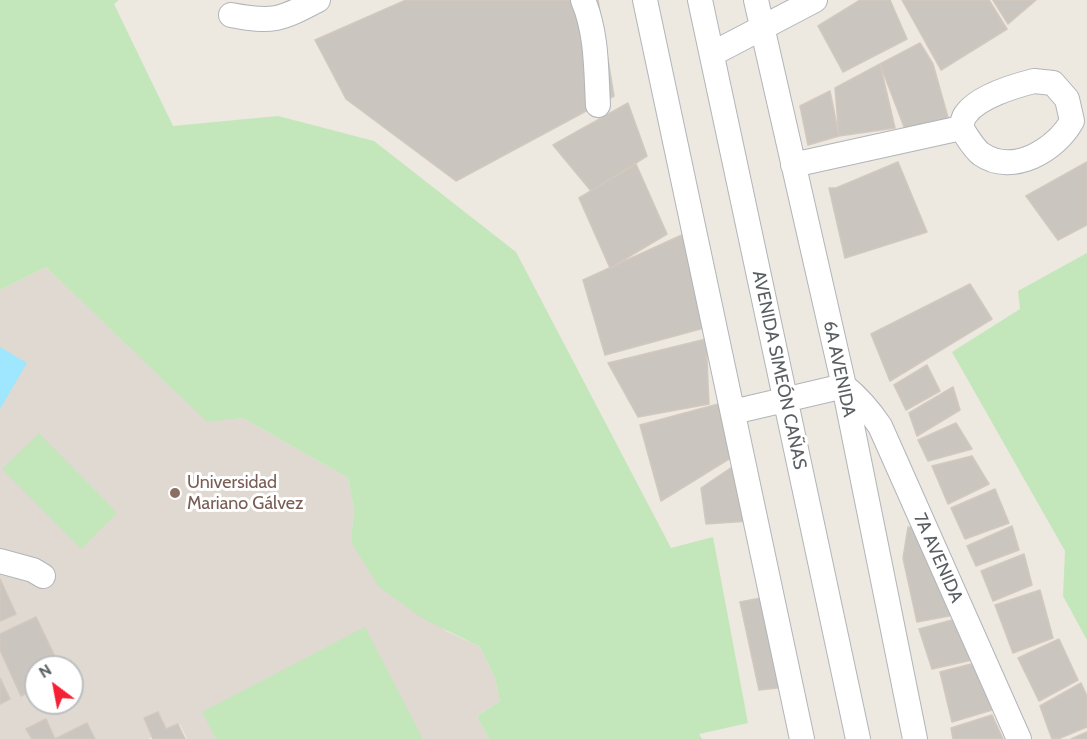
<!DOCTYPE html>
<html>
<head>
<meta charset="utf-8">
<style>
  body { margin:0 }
  #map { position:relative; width:1087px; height:739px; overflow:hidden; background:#ede8e0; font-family:Cabin,sans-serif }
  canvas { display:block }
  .north { position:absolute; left:24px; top:655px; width:60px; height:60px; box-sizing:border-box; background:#fff; border:2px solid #bdbfc0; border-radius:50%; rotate:328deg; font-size:16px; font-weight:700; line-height:24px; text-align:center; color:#595f62 }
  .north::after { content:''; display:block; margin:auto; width:21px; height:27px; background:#f42036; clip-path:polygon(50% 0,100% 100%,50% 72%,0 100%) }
</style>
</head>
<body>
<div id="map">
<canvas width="1087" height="739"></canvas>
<div class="north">N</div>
</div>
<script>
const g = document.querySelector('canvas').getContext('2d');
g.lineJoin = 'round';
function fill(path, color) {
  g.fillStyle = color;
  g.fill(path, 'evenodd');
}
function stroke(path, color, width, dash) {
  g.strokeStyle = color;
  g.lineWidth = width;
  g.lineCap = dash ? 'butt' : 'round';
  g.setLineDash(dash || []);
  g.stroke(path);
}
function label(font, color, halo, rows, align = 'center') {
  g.font = font + ' Cabin,sans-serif';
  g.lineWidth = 6;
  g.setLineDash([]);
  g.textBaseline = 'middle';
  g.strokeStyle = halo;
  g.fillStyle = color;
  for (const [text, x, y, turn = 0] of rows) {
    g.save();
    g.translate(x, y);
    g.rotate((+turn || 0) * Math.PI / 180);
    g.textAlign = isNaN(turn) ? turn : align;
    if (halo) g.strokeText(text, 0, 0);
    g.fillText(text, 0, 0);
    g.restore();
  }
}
fill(new Path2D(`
  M46,267L207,421L243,418L348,478L354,509L351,542L446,631L480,647L495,678L500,701L477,716L489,739H187L180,724L148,739H0V290ZM36,667H72V703H36Z`), '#dfd9d1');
fill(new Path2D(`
  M0,0H119L114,4L173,126L278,116L374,141L516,252L671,548L713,537L748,723L699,734L702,739H489L477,716L500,701L495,678L480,647L422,618L379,587L351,542L354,509L348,478L243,418L207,422L46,267L0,290Z
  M1087,253V640L1063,596L1065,551L952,352L1020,309L1018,291Z
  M39,433L117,513L81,549L2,469Z
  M365,627L423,739H216L202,712Z`), '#c3e7ba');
fill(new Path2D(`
  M0,347L27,363L0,409Z`), '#9ee7ff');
const building = new Path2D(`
  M406,0H598L614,96L456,181L346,99L315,40Z
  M860,0H890L907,39L843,72L818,26Z
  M902,0H989L1007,29L941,70Z
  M993,0H1036L1008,24Z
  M920,43L933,64L949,121L906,132L880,64Z
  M880,64L895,128L839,136L835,88Z
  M830,91L839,136L808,145L800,106Z
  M628,103L647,156L591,191L553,145Z
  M898,162L927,232L845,258L829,188H836Z
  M1087,162V225L1058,240L1026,196Z
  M636,164L667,234L610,268L579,198Z
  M684,234L704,328L605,355L583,280Z
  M970,284L992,319L890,381L871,334Z
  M706,339L709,404L638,417L608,363Z
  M927,365L940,391L906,410L894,385Z
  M953,387L960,410L917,436L909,413Z
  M722,403L737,454L661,501L640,425Z
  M956,423L972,449L928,461L918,440Z
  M972,456L989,484L948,504L932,466Z
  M738,463L749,521L706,524L701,488Z
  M995,489L1009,523L965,539L951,508Z
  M1012,526L1019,550L976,566L967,546Z
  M908,527L913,528L954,615L917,622L903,558Z
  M1024,554L1032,585L993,601L981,571Z
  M0,579L16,614L0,621Z
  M1040,590L1053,638L1013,653L995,605Z
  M766,597L786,687L759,690L740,602Z
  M36,617L60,667H36V689L21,696L0,650V634Z
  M952,620L972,660L932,669L919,629Z
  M1059,639L1078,680L1039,701L1018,658Z
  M979,662L992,710L952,722L940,672Z
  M0,678L10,699L0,704Z
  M1081,683L1087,696V727L1058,739H1052L1040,706Z
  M158,712L166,729L178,724L185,739H153L144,718Z
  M992,715L1003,739H953L951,728Z
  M46,719L55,739H32L26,729Z
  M87,723L95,739H55Z
  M1087,732V739H1071Z`);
fill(building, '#cac5bf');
stroke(building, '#d2c8be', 1.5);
const minor = new Path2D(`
  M583,0C597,33 596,69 598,105
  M645,0L802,739
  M700,0L858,739
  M756,0L844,386L915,739
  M231,15C273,23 280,20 318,0
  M712,54L815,0
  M1034,81L1053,83L1067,99L1072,121C1056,150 1013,176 981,154C973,148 967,136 961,128C962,124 963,117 966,114C978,97 1014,86 1034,81Z
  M793,165L961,128
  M733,412L844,386C859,398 869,410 880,426L1019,739
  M0,561L33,570L43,576`);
stroke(minor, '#b1b5b9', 26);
stroke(minor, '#fff', 24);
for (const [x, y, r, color] of [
  [175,493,6,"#8d6e63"]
]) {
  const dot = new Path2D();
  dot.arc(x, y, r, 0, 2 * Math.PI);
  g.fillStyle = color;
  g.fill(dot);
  stroke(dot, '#fff', 2);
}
label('18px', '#595f62', '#fff', [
  ["6A AVENIDA",839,369,78],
  ["AVENIDA SIMEÓN CAÑAS",779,370,78],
  ["7A AVENIDA",938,558,66]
]);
label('18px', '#785e54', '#fff', [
  ["Universidad",187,483],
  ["Mariano Gálvez",187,504]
], 'left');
</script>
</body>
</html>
